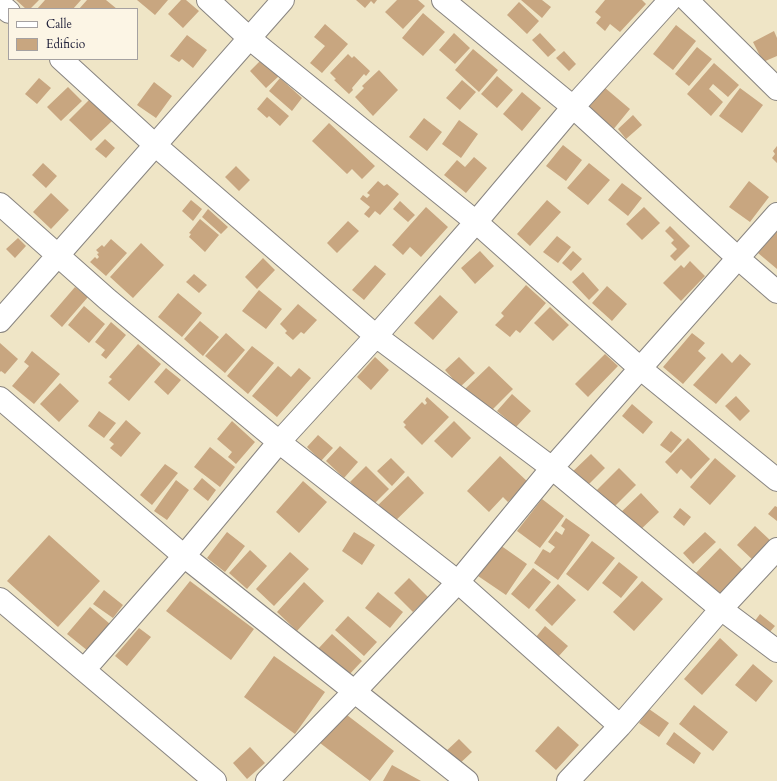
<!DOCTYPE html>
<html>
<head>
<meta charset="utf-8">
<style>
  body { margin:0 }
  #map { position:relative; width:777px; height:781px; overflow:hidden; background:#efe5c6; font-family:Cardo,serif }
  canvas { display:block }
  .legend { position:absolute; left:8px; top:8px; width:130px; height:52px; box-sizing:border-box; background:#fcf5e5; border:1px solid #a5a1a1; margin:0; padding:5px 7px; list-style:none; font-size:12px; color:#22223b }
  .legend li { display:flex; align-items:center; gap:8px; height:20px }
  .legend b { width:20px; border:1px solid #a5a1a1 }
</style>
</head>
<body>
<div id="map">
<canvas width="777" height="781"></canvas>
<ul class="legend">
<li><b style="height:5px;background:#fff"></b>Calle</li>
<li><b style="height:11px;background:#c8a680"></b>Edificio</li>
</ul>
</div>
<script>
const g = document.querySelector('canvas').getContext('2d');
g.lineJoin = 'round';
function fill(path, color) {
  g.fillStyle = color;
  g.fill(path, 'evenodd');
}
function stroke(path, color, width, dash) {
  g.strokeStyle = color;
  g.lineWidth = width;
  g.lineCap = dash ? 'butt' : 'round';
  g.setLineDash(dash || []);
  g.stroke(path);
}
fill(new Path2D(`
  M16,0H39L30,9H26Z
  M45,0H81L73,9H37Z
  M87,0H106L117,9H79Z
  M137,0H168L155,15Z
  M181,0H186L199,11L183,28L168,14Z
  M356,0H377L374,4L371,1L365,8Z
  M397,0H418L425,6L403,29L385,12Z
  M521,0H542L551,7L542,18Z
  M605,0H642L646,4L620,32L610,24L605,31L596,23L601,17L595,12Z
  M519,2L539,21L527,34L507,15Z
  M423,13L445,32L423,56L402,38Z
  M325,24L348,44L322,73L310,63L325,46L314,37Z
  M676,25L696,41L673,70L653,54Z
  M774,31L777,38V56L763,62L753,42Z
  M454,33L470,48L455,64L439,50Z
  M540,33L556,50L548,57L532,40Z
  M187,35L207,50L193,68L182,59L179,62L170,56Z
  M697,47L712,59L689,86L675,74Z
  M473,49L498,70L479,92L455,70Z
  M564,51L576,64L569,71L556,58Z
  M348,54L352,58L354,56L370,71L366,76L364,74L352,88L353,90L349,94L334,80L336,79L330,73Z
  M263,58L279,76L266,88L250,71Z
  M714,63L739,85L728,97L713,84L709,89L723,102L711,116L687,94Z
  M379,70L398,90L373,116L355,97L364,88L362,86Z
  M497,76L513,90L497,108L481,94Z
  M39,78L51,88L37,104L25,94Z
  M280,78L302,98L292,111L269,91Z
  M462,80L476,92L460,110L446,98Z
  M154,82L172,96L156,118L137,105Z
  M68,87L82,101L61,121L47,107Z
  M604,87L630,109L612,131L586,109Z
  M740,88L763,105L742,133L719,116Z
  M522,92L541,108L522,131L503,114Z
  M267,97L289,116L280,126L269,116L267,118L257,109Z
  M90,99L112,121L91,141L69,120Z
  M633,115L642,125L626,139L618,129Z
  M424,118L442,132L427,151L409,137Z
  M459,120L478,134L461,158L442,144Z
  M329,123L375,166L362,179L352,169L347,174L312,141Z
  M105,139L115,148L106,158L95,149Z
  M563,145L582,160L566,181L546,166Z
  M777,146V163L772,158L775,154L773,151Z
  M474,157L487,168L466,193L444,175L457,160L465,167Z
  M43,163L57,176L46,188L32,175Z
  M589,163L610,180L588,205L567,188Z
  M236,166L250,180L239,191L225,177Z
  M378,181L384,186L387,184L399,194L380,215L375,211L369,218L364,214L370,207L360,199L363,195L367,198L370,195L367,193Z
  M749,181L769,197L750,222L729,207Z
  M622,183L642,198L628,216L608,200Z
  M51,193L69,210L51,229L33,212Z
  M191,200L202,209L193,221L182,211Z
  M547,200L561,212L530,246L517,234Z
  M400,201L415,215L408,222L393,209Z
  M426,207L448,227L421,257L410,247L403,255L392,245Z
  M644,207L660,223L642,240L626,224Z
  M208,209L228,227L221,234L202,217Z
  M200,219L219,235L205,252L189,237L191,234L189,233Z
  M348,221L359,231L337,253L327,243Z
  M670,226L690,246L675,261L670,256L677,249L671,243L674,240L665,231Z
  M777,231V269L758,253Z
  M557,236L571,247L558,263L543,252Z
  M18,238L26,246L15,258L6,249Z
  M111,239L127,253L106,276L90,262L95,257L97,259L99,257L97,254L99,253L96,250L102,245L104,247Z
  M141,243L164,265L133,298L110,277Z
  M480,251L494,266L475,284L461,268Z
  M573,251L582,259L571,271L562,263Z
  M263,258L275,270L257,289L245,277Z
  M690,261L705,276L681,301L663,283L681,265L684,268Z
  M375,265L386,274L364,300L352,290Z
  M583,272L599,290L589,300L572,282Z
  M194,274L207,285L199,293L186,282Z
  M526,285L546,303L520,333L516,330L510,337L495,325L504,316L501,313Z
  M607,286L627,304L612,321L592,303Z
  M75,287L88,297L62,327L50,316Z
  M259,290L282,309L266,329L242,311Z
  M178,293L202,313L182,337L158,317Z
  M440,295L458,312L433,340L414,323Z
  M298,304L317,320L304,334L301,332L293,340L285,333L287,331L280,324Z
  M84,306L105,324L89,343L68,325Z
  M550,307L569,325L553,341L534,323Z
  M200,321L219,337L203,356L184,339Z
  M111,322L126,335L106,359L101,355L105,350L95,342Z
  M226,333L245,350L225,373L205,356Z
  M692,333L705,343L698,351L706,358L683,384L663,367Z
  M0,343L18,359L5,374L1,371L0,372Z
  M138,344L161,364L129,401L108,383L112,379L109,377Z
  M252,346L274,363L248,394L227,376Z
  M32,351L60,374L34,404L12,386L29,366L24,362Z
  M722,353L732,363L740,354L751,364L716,404L693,385Z
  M605,354L618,366L588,397L575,384Z
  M375,357L389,370L371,390L357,377Z
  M459,357L475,373L460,387L445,370Z
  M278,366L291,377L299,368L311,378L277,417L252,396Z
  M489,366L513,389L489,413L465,389Z
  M166,368L181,380L168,395L154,382Z
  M60,383L79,401L59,422L40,404Z
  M512,394L531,411L516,427L497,411Z
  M736,396L750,411L740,421L725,406Z
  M427,397L449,417L422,445L404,427L406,425L403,422L422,402L425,405L427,403L425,400Z
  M632,404L653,422L643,434L622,416Z
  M99,411L116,423L104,438L88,426Z
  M126,420L141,433L121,457L110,448L114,444L109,440Z
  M232,421L255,442L236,464L228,457L232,452L217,439Z
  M454,421L471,438L452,458L434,441Z
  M671,431L682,440L671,453L660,445Z
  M318,435L333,448L321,461L307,447Z
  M688,438L710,459L691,479L681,469L677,474L665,462Z
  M340,446L358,462L344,478L326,461Z
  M210,447L235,467L220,487L194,467Z
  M591,454L605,468L583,490L568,476Z
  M500,456L528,482L508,502L503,497L489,512L467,491Z
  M391,458L405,472L392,486L377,471Z
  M715,458L736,476L710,505L690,487Z
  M165,464L178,473L152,505L140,495Z
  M366,466L389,489L373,505L350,482Z
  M619,468L636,485L609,512L591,496Z
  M408,476L424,493L389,527L373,510Z
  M202,478L216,490L208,501L193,489Z
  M176,480L189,490L167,520L154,511Z
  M303,481L327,502L299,533L276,512Z
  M641,493L659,512L636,534L617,516Z
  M542,499L564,516L540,548L517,531Z
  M775,506L777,507V521L768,514Z
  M680,508L691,517L684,526L673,517Z
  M566,518L590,535L558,580L534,563L543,549L550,553L555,547L548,542L556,531L562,535L565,529L561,526Z
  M755,526L772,542L754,561L737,545Z
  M227,532L245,546L225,572L207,558Z
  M354,532L375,545L362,565L342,551Z
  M705,532L716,542L693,564L683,553Z
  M49,535L100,581L58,627L7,581Z
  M592,541L615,558L588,591L566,574Z
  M500,545L527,564L506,595L478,576Z
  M720,548L743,570L713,601L690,579Z
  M250,550L267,566L247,589L229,573Z
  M290,552L309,569L274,606L256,589Z
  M619,562L638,577L621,598L602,583Z
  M533,568L551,582L529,609L511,594Z
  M409,578L428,597L413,612L394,593Z
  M190,581L254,629L231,660L166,611Z
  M642,581L663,599L634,631L613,612Z
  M304,582L324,601L297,631L277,612Z
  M558,584L576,600L552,626L535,610Z
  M104,590L123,605L113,618L93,604Z
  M378,592L403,612L390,628L365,608Z
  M90,607L110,624L88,651L67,634Z
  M760,614L775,626L762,641L748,630Z
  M348,616L377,642L364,656L335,630Z
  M545,626L568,646L558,657L536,637Z
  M139,628L151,637L127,666L115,656Z
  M332,634L362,661L347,677L317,650Z
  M720,638L738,655L702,695L684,679Z
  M274,656L325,692L295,734L244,697Z
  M753,664L773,681L756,702L735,685Z
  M694,705L728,732L713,751L679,724Z
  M649,709L669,723L659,737L639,723Z
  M343,712L394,751L370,781L320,743Z
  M558,726L579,745L556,770L535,751Z
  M674,732L701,753L694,764L666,744Z
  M459,739L472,752L456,767L443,754Z
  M250,747L265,763L247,779L233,763Z
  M392,765L421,781H383Z`), '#c8a680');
const street = new Path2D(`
  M208,0L249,38L476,222L641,369L777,480
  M443,0L573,107L739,259L777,292
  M687,0L777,89
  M0,4L9,12
  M61,59L155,145L376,336L552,468L721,609L777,651
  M0,204L107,299L279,442L458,582L620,726
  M0,321L283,0
  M0,398L184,556L467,781
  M0,599L215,781
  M84,670L184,556L279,442L376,336L476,222L573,107L670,0
  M267,781L355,691L458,582L552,468L777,214
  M568,781L620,726L721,609L777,549`);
stroke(street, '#888480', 24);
stroke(street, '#fff', 22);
</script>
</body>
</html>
